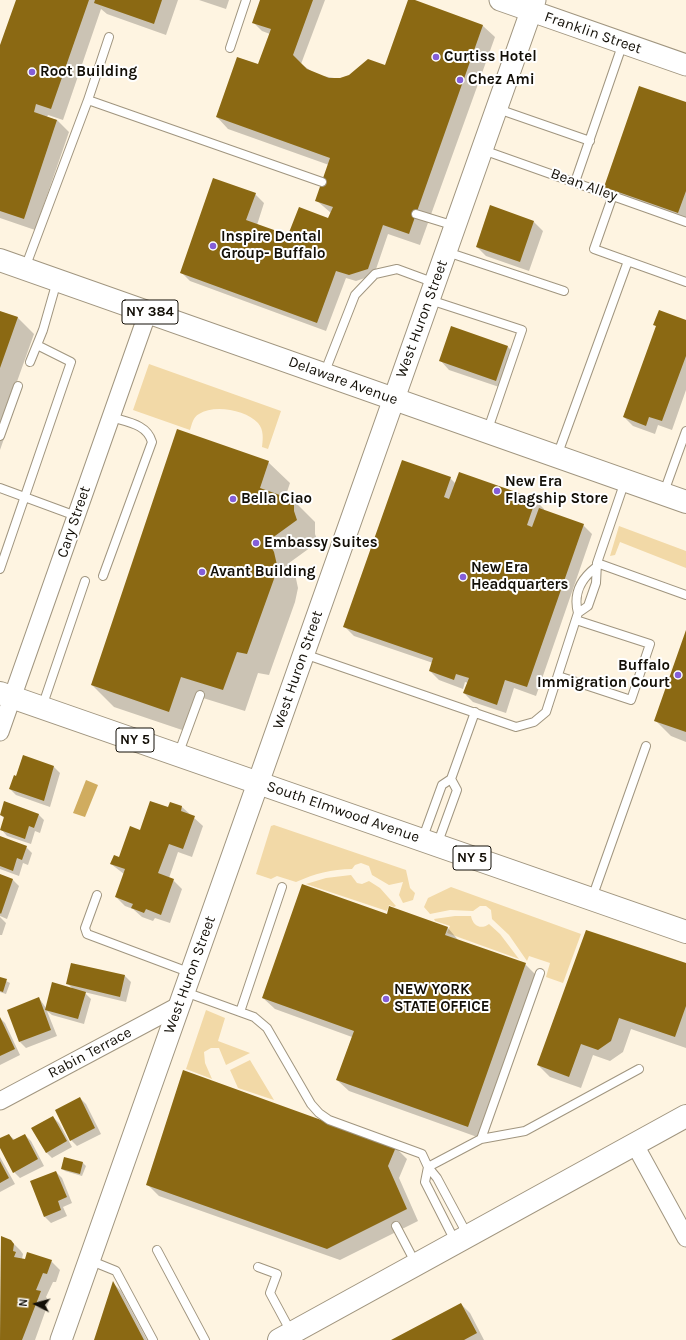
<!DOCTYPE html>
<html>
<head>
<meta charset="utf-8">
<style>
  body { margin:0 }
  #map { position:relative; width:686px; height:1340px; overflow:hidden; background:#fef4e1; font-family:Karla,sans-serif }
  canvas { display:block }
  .north { position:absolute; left:16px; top:1284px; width:40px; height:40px; -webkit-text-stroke:3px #fff; paint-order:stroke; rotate:276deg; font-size:11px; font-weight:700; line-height:16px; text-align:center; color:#130f07 }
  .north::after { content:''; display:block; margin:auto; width:14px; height:18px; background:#130f07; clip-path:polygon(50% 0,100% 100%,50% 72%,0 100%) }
</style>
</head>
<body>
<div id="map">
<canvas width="686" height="1340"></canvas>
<div class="north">N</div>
</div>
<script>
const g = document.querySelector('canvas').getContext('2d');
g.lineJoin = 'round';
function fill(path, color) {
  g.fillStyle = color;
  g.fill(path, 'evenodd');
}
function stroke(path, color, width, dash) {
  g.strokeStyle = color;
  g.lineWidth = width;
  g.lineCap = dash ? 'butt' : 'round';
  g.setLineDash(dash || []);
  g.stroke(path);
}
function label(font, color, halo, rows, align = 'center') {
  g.font = font + ' Karla,sans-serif';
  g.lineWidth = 4;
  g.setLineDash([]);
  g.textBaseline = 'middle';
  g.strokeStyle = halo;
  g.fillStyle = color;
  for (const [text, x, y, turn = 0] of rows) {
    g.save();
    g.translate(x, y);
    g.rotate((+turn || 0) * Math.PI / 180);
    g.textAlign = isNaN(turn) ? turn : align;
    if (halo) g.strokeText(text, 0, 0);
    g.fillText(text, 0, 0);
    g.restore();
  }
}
fill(new Path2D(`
  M149,364L281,411L268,449L262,447C263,439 264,430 258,423C246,410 214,404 199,414C193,417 192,424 190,430L133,410Z
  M619,526L686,551V568L620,542L615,555L610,556Z
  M274,825L406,870L410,888L415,893L413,900L403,903L399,895L403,882L389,885L372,875L369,866L361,863L355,865L352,869C332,869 314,874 296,882L277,876L271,879L256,874L271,826Z
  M351,875L357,883L362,884L369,881L380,888L396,906L394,907L389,905L387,911L306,884L326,878Z
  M451,887L581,934L563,983L546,977L550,963L529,956L527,961L509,935L492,919L491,910L486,906H480L473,911L450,910L430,914L424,907L428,898Z
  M455,916H471C473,926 481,930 489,924L500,934L519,959L447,933L450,926L435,921L434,919Z
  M206,1010L225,1018L218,1041L250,1053L226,1065L219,1048H211L204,1052L205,1063L212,1079L186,1069Z
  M250,1060L274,1100L238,1088L230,1070Z`), '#f2d9a7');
fill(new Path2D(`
  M86,780L98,785L85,817L73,813Z`), '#d0ac5f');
fill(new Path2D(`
  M17,0H178L166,35L107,14L101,9L63,120L48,115L47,117L57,120L69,132L35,230L0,218V49Z
  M199,0H229L226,9Z
  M261,0H325L301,64L317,75L340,79L389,68L409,0L483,26L495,37L420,245L388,234L374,275L356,281L346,278L326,331L190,281L181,272L255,194L264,203L257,225L289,236L329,219L331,213L316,200L329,165L228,129L217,117L262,67L270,34L262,31L253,22Z
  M686,103V223L617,199L605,187Z
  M534,222L543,231L529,271L486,256L477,247Z
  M0,312L18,318L34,334L9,404L14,410L0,450Z
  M686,321V390L672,430L658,425L655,434L633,426L624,417L657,327L655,325Z
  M451,328L508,347L517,356L505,389L449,370L440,360Z
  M268,462L290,483L285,498L293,500L315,522V534L318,542L289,563L295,574L298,588L295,602L269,675L258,673L245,711L203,698L191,733L114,707L92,685Z
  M450,478L456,484L535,500L544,509V511L583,525L592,534L536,696L514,688L506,713L473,702L464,693L468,683L465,682L463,689L439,680L430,671L433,663L354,636L344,626Z
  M686,632V742L671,736L656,721Z
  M54,767L60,773L50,807L16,795L10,789L17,777Z
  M182,807L203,826L192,857L178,852L169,878L173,880L182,889L170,923L155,918L153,921L142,917L133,909L125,906L116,897L124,874L111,864L120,858L141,831L168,808Z
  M0,814H38L44,820L40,833L35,831L31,844L7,836L1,829L5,819Z
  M0,837L26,847L32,853L28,865L23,863L19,876L0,869Z
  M0,875L13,880L19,886L7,919L0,916Z
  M387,915L448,928L459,941L525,964L537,976L480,1138L349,1091L337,1080L352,1037L275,1009L263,998Z
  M0,917L6,923L2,935H0Z
  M72,964L125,976L131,982L126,1002L84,992L91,999L84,1024L52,1015L47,1011L57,1036L26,1048L20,1042L39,998L46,1008L73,989L67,983Z
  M686,965V1048L631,1029L623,1052L610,1061L593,1055L581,1088L550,1077L538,1065Z
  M0,978L10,983L6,994L0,992Z
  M0,1018L5,1023L20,1055L0,1065Z
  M80,1098L86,1104L101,1134L77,1146L71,1140Z
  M53,1117L59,1123L72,1147L52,1158L46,1152Z
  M9,1135L15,1140L25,1135L31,1141L44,1166L20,1178L14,1172L0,1146V1139Z
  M396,1148L407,1159L399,1178L418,1221L340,1260L159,1196L147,1184Z
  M0,1157L15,1184L0,1192Z
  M65,1158L83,1163L86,1166L82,1176L65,1171L62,1169Z
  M56,1172L62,1178L72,1203L63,1207L67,1216L51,1223L45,1217Z
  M1,1237L10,1240L20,1250L23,1254L22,1259L51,1261L60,1270L56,1282H53L46,1297L49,1301L35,1340H0Z
  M113,1283L121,1291L147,1340H95Z
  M461,1304L470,1313L484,1340H393Z`), '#0003');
fill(new Path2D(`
  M16,0H89L51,109L36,104L34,112L57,120L24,219L0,211V45Z
  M95,0H162L154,24L94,3Z
  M260,0H313L293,55L307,69L329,78H340L349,75L368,59L385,65L408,0H415L483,25L409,234L383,225L368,269L349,275L336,271L317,323L180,273L213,178L256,193L246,220L288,235L299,207L328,218L333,207L315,201L330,158L216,117L237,57L258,64L271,29L252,23Z
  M639,86L686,102V191L678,213L604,187Z
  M490,205L534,221L520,262L476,247Z
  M659,310L686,320V356L662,421L649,417L646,426L623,417L656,326L653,325Z
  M0,311L18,317L0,368Z
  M451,326L508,346L496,381L439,361Z
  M177,429L269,461L260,488L294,500V511L297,520L268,541L274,552L277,565L274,579L247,654L237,652L223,690L181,677L169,712L91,685Z
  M402,460L451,477L444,497L449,499L459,472L536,499L527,525L532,527L539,508L584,524L527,687L505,680L497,705L463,693L469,678L456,674L454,680L429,671L433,658L343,627Z
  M686,630V732L654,721Z
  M23,755L54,766L44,801L9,789L14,775L16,776Z
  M4,801L39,814L34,828L29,826L25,839L0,830L4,817L0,815Z
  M150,801L168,807L170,802L182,806L181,811L195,816L183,849L169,844L158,873L174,879L161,915L146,909L144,913L131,908L133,904L115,897L125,869L110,864L114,855L119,857L130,826L140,830Z
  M0,836L27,846L22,860L17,858L13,871L0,866Z
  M0,874L13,879L1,914L0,913Z
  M302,884L387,914L389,906L448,927L445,935L526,963L468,1127L336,1080L354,1031L262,998Z
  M586,930L686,963V1006L675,1037L619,1018L611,1041L598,1050L581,1044L569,1077L537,1065Z
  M71,963L125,975L120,997L66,984Z
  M0,977L7,979L3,992L0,991Z
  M52,982L86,992L78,1019L45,1010Z
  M39,997L51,1030L19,1042L7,1010Z
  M0,1017L15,1049L0,1056Z
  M183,1070L396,1147L388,1166L407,1209L327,1249L146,1185Z
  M80,1097L95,1128L70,1141L55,1110Z
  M53,1116L67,1141L46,1153L31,1128Z
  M9,1134L13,1140L25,1134L38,1159L13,1173L0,1148V1138Z
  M64,1157L83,1162L80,1174L61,1169Z
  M0,1161L9,1178L0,1183Z
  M56,1171L67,1197L58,1201L61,1210L44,1217L30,1181Z
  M1,1236L11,1240L14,1244L13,1251L16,1252L14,1257L25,1259L27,1252L52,1260L47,1274L43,1273L36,1290L41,1291L22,1340H0Z
  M113,1281L144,1340H94Z
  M461,1303L477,1333L464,1340H391Z`), '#8b6913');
const service = new Path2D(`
  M230,48L246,0
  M88,100L109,37
  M498,109L590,141
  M483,150L686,222
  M575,182L623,43
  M613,195L594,249L686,282
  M416,214L455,226
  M447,252L564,291
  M25,268L88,100L322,182
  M430,300L522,330L487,432
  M30,362L43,330L57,281
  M324,374L355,295L375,274L397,269L435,283
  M0,436L18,386
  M557,456L628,261
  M0,488L76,516
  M664,492L686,431
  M597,563L686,595
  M595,568C580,580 573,594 578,613L588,606L596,583L597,563L625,481
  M0,569L71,362L37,345
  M103,576L152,442C147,424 127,422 111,417
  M304,654L516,727L534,722L546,712L578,613
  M558,676L631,700L650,644L576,620
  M42,707L85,581
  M178,755L200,695
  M451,779L475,712
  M422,840L442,785L451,779L457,790L437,845
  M97,895L85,928L87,934L191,973
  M592,898L646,746
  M185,992L254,1017L267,1028L311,1104L319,1113L329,1120L422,1154L428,1167L437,1178L467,1234
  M240,1012L282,887
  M481,1139L525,1131L639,1069
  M428,1167L481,1139L540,973
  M428,1167L425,1182L456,1243
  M396,1226L416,1264
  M157,1250L205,1340
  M89,1260L116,1271L153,1340
  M258,1267L277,1274L270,1293L291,1332`);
const minor = new Path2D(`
  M0,732L148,312
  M0,1101L180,1005
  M635,1145L686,1238`);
const tertiary = new Path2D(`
  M500,0L686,65
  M61,1340L535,0`);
const primary = new Path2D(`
  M0,260L686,502
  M0,693L686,932
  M279,1340L686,1116`);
stroke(service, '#a0957f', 10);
stroke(minor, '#a0957f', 19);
stroke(tertiary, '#a0957f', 23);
stroke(primary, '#a0957f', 24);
stroke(service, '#fff', 8);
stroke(minor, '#fff', 17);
stroke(tertiary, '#fff', 21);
stroke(primary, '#fff', 22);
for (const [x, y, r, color] of [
  [436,57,4,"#845ed8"],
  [32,72,4,"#845ed8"],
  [460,80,4,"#845ed8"],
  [213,246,4,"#845ed8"],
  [497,491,4,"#845ed8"],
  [233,499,4,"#845ed8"],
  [256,543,4,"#845ed8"],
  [202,572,4,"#845ed8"],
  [463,577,4,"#845ed8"],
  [678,675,4,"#845ed8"],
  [386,999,4,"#845ed8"]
]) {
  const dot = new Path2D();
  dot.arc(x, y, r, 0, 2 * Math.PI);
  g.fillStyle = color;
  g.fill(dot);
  stroke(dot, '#fff', 1.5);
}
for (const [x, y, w] of [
  [150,312,56],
  [135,740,38],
  [472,858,38]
]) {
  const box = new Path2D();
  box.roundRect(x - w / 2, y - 12, w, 24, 3);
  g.fillStyle = '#fff';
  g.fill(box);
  stroke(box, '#130f07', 1);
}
label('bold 14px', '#130f07', null, [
  ["NY 384",150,312],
  ["NY 5",135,740],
  ["NY 5",472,858]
]);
label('15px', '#130f07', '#fff', [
  ["Franklin Street",593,33,19],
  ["Bean Alley",584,185,20],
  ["West Huron Street",422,319,-70],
  ["Delaware Avenue",343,381,20],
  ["Cary Street",74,522,-71],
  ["West Huron Street",298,670,-71],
  ["South Elmwood Avenue",343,812,19],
  ["West Huron Street",190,975,-70],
  ["Rabin Terrace",90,1053,-28]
]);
label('bold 15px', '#130f07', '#fff', [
  ["Curtiss Hotel",444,57],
  ["Root Building",40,72],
  ["Chez Ami",468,80],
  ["Inspire Dental",221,237],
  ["Group- Buffalo",221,254],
  ["New Era",505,482],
  ["Flagship Store",505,499],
  ["Bella Ciao",241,499],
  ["Embassy Suites",264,543],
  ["New Era",471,568],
  ["Headquarters",471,585],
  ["Avant Building",210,572],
  ["Buffalo",670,666,"right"],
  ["Immigration Court",670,683,"right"],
  ["NEW YORK",394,990],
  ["STATE OFFICE",394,1007]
], 'left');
</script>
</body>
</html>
